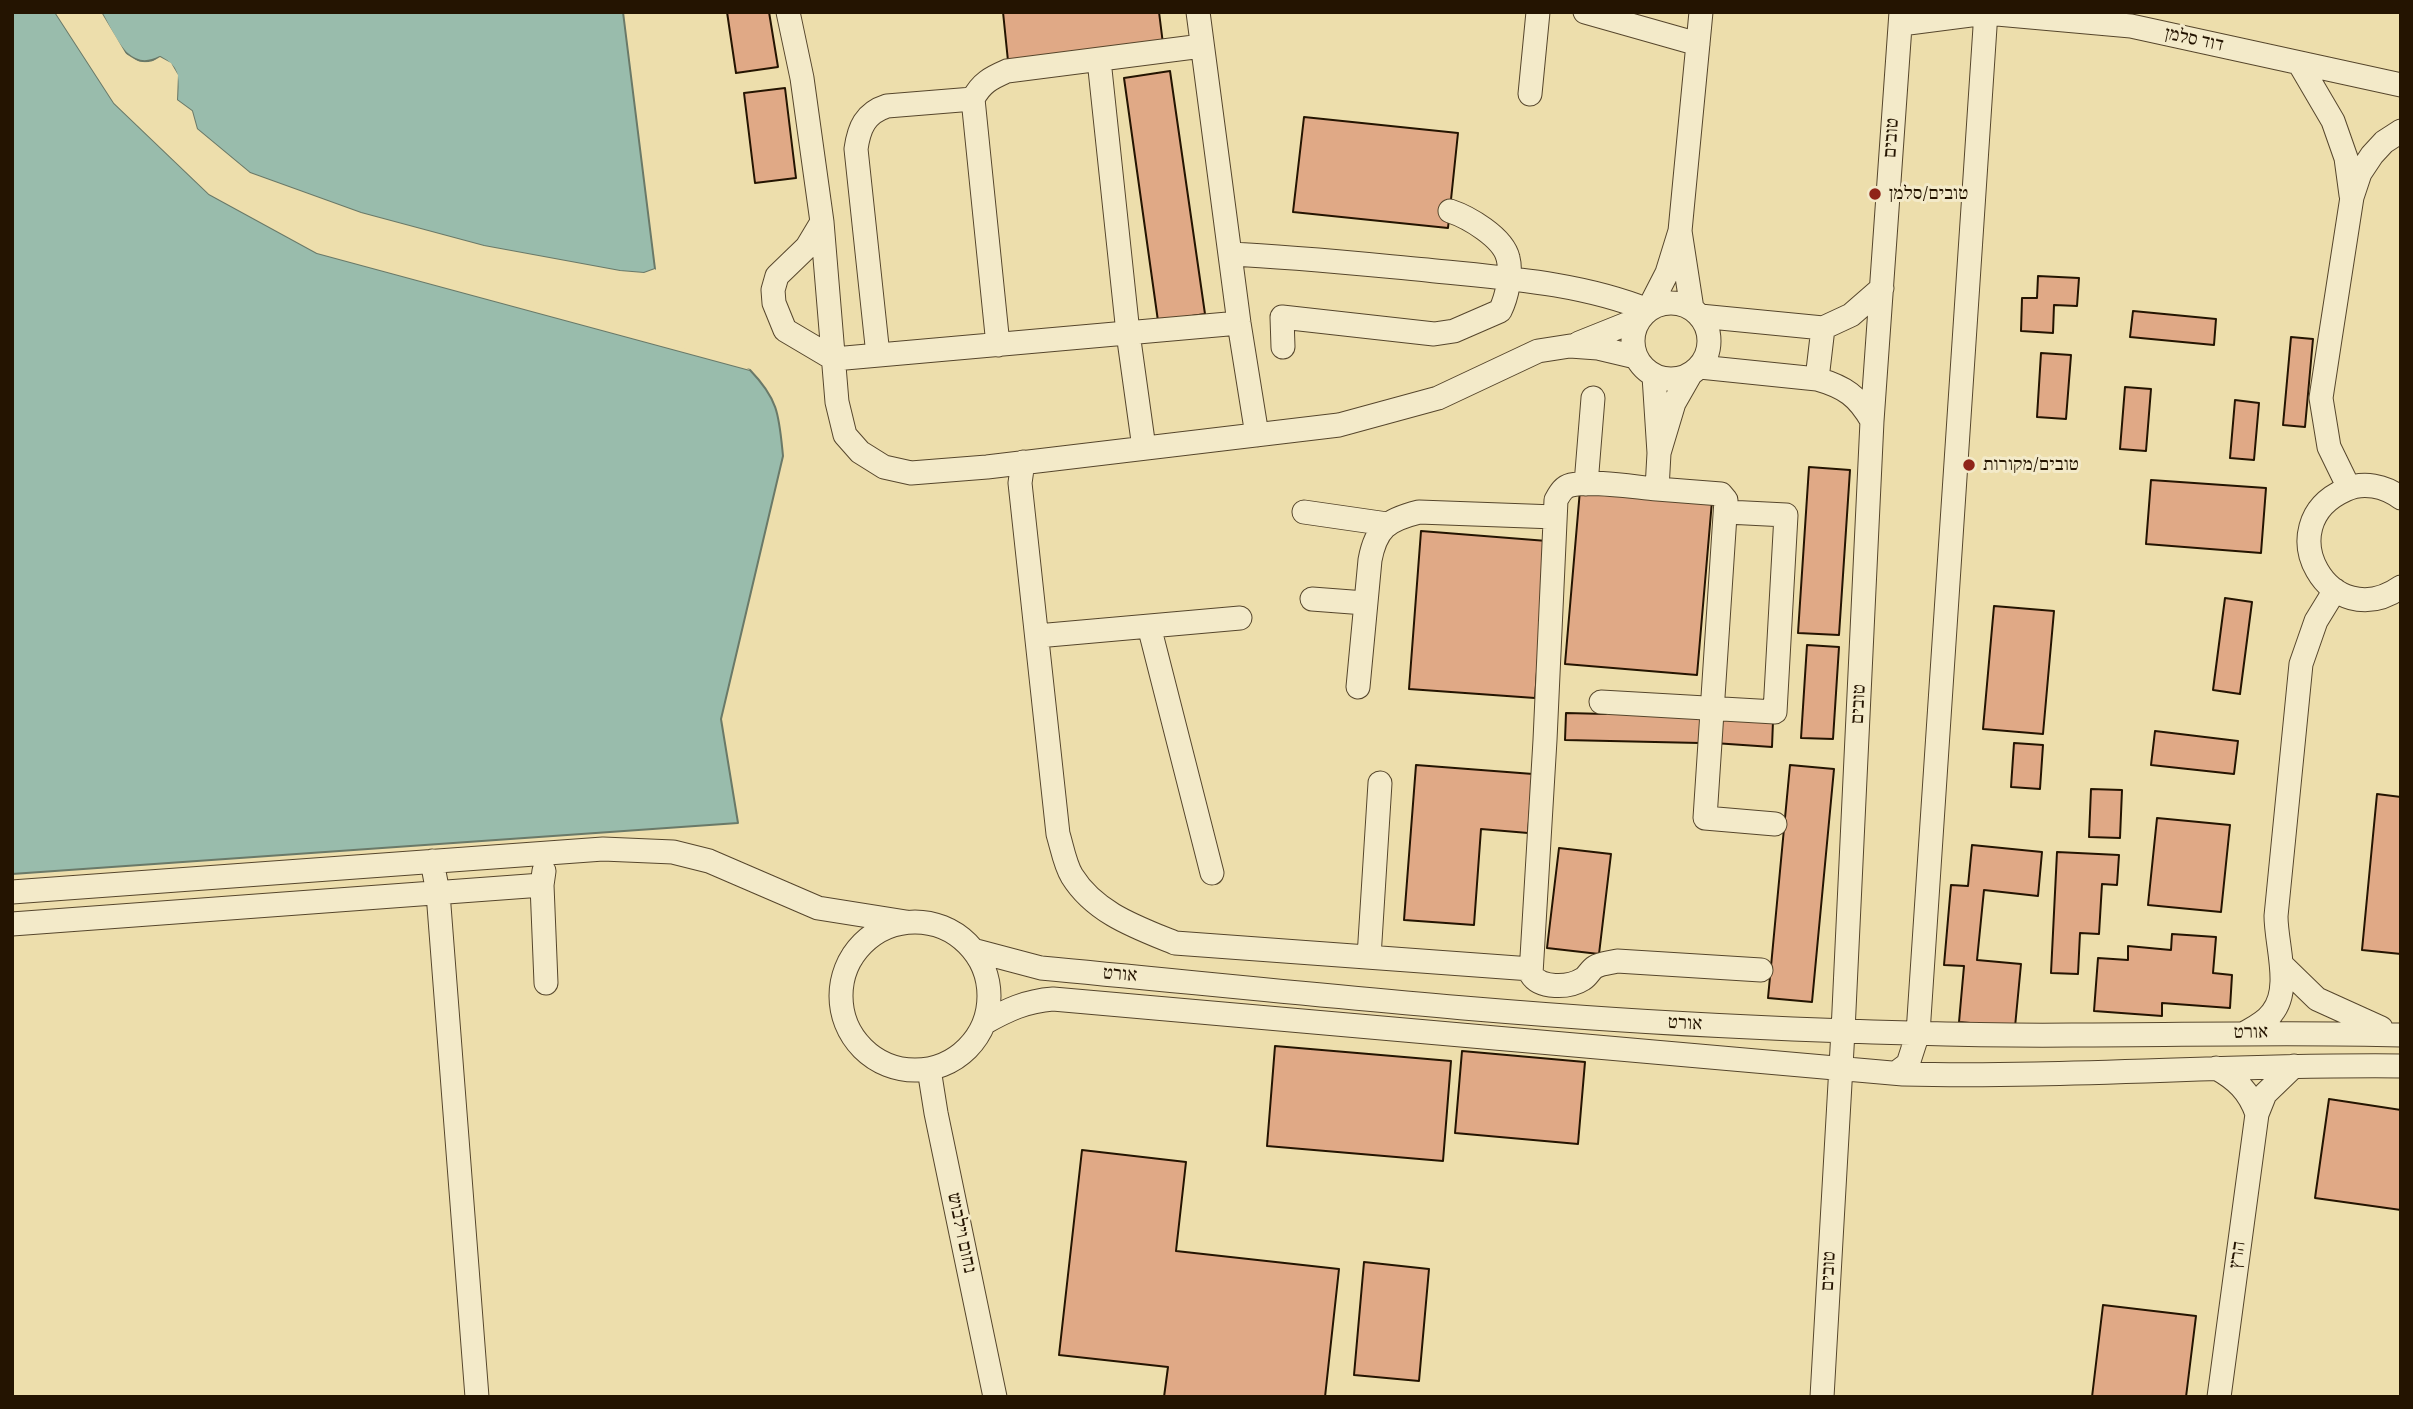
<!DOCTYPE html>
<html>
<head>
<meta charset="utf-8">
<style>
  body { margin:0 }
  #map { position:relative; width:2413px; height:1409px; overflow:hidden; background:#eddeac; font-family:Alegreya,serif }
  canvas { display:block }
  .frame { position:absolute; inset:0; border:14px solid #241401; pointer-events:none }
</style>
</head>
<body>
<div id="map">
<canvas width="2413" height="1409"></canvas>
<div class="frame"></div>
</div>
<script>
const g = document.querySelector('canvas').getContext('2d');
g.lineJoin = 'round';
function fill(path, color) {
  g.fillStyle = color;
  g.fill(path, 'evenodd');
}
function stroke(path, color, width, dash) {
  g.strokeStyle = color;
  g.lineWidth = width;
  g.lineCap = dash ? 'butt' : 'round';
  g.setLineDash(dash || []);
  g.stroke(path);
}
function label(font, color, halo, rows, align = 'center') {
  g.font = font + ' Alegreya,"Frank Ruhl Libre",serif';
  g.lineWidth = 6;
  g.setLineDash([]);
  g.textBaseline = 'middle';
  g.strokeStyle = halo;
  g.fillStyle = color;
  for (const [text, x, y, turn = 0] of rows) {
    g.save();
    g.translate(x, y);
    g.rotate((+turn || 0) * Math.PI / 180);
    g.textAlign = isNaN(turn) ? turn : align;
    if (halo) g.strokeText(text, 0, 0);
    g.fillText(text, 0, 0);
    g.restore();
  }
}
const water = new Path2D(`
  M12,12H55L114,103L209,194L317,253L750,370C779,400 779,416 783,456L721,719L738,823L12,874Z
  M101,12H623L655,269L644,273L620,271L484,246L361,213L250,173L197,129L192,111L177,100C178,79 181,68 160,57C127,74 115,36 101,12Z`);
fill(water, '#99bcac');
stroke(water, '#6a7968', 2);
fill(new Path2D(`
  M55,12H59L116,101L211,191L319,250L741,364L750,370L317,253L209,194L114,103Z
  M97,12H101L126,54L139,62L150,63L160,57L171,63L178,75L177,100L192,111L197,129L250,173L361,213L484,246L620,271L644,273L655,269L657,272L644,277L620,274L483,249L360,216L249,176L194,131L189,113L174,101V76L169,66L160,61L151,66H138L124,57Z`), '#eddeac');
const building = new Path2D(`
  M727,12H769L778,67L736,73Z
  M1003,12H1159L1163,44L1008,61Z
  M1170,71L1205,314L1158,321L1124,78Z
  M785,88L796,178L755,183L744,93Z
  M1304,117L1458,133L1448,228L1293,212Z
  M2038,276L2079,278L2077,306L2054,305L2053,333L2021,331L2022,298H2037Z
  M2133,311L2216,319L2214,345L2130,337Z
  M2291,337L2313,339L2305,427L2283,425Z
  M2041,353L2071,355L2066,419L2037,417Z
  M2125,387L2151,389L2146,451L2120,449Z
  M2235,400L2259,403L2254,460L2230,458Z
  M1809,467L1850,470L1839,635L1798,633Z
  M2151,480L2266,488L2261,553L2146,544Z
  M1580,490L1712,501L1697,675L1565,664Z
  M1421,531L1547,541L1535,698L1409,689Z
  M2225,598L2252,602L2240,694L2213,690Z
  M1994,606L2054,611L2043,734L1983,729Z
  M1807,645L1839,647L1833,739L1801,738Z
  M1606,708L1701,717L1700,743L1565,740L1566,713L1606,714Z
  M1716,717L1773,721L1772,747L1714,743Z
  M2155,731L2238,741L2234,774L2151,765Z
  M2014,743L2043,745L2040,789L2011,787Z
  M1416,765L1533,774L1528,833L1481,829L1474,925L1404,920Z
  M1790,765L1834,769L1812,1002L1768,998Z
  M2091,789L2122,790L2120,838L2089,837Z
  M2377,794L2401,797V954L2362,950Z
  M2157,818L2230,825L2221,912L2148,905Z
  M1972,845L2042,852L2038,896L1984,890L1977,960L2021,964L2015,1027L1959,1022L1964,966L1944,965L1951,885L1968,886Z
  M1559,848L1611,854L1599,954L1547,948Z
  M2057,852L2119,855L2117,885L2102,884L2099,934L2080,933L2078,974L2051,973Z
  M2172,934L2216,937L2213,973L2232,975L2230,1008L2162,1003V1016L2094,1011L2098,958L2128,960V946L2171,950Z
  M1275,1046L1451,1061L1443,1161L1267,1146Z
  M1462,1051L1585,1062L1578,1144L1455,1133Z
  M2329,1099L2401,1110V1210L2315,1198Z
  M1082,1150L1186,1162L1176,1251L1339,1269L1325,1397H1164L1168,1367L1059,1355Z
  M1364,1262L1429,1269L1419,1381L1354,1375Z
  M2103,1305L2196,1316L2186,1397H2092Z`);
fill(building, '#e0a986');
stroke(building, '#241401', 2);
const minor = new Path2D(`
  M788,12L802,78L822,222L837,402L845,435L860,452L884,467L911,473L987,467L1339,425L1438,398L1538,351L1570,346L1598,348L1636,357
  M1198,12L1239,323L1257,435
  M1585,12L1698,44
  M1901,24L1986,13L2131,26L2401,85
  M1099,60L1128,333L1144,448
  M2299,63L2333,121L2346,158L2351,195
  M1530,94L1538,12
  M822,222L807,247L777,276L773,290L774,303L785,330L834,359L1239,323
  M1680,231L1701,12
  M1230,254C1296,257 1362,264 1427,270C1502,278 1578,282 1648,310L1667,273L1680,231L1692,309
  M1633 341a38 38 0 1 1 76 0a38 38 0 1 1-76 0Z
  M1700,316L1823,328L1851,315L1882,288
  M1579,343L1639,319
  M998,345L973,99C981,83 991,78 1007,71L1202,46
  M1283,347L1282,317L1434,334L1454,331L1500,311C1507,297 1512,273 1508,258C1503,237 1468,217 1450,211
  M878,355L856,149C859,128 865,113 887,106L973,99
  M1700,367L1817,379C1845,387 1858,396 1872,421
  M1654,376L1659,453L1674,403L1690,375
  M1817,379L1823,328
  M1659,453L1657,489C1634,487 1592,480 1571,485C1563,487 1560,493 1556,500L1545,740L1531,974C1540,989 1569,988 1583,979C1588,976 1590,970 1595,967C1601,963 1610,963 1617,961L1761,970
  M1023,462L1020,483L1058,834C1062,847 1065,865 1072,876C1095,913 1136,927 1175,943L1531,969
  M1586,484L1593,398
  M2349,488L2329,447L2321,398L2330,339L2352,197L2360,173L2372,155L2384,142L2401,131
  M1657,489L1721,494L1726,500L1705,818L1775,824
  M2401,498C2385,486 2363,481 2345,490C2267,525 2330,637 2401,587
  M1304,512L1387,524
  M1312,599L1365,603
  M1149,626L1212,873
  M1037,636L1240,618
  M1358,687L1370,560C1376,528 1387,520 1419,512L1555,517
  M1601,702L1775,712L1786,515L1727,512
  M432,861L438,893L477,1397
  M544,871L542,885L546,983
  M12,892L603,849L673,852L709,861L818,908L906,922
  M841 996a74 74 0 1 1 148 0a74 74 0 1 1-148 0Z
  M12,924L542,885
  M973,950L1041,968C1276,990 1514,1017 1750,1027C1857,1032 1965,1036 2072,1035C2182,1035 2291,1032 2401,1035
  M1369,957L1380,783
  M2282,965L2317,999L2381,1028
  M984,1023C1007,1010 1026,1001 1053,999L1903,1074C2069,1078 2235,1064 2401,1066
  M2245,1033C2254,1028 2266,1022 2272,1013C2292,989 2276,945 2276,916L2301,664L2316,621L2335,590
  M2216,1068C2236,1079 2249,1091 2257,1114
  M929,1069L936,1113L995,1397
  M1896,1073L1908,1064L1918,1033L1986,12
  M1822,1397L1843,1031L1872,421L1901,12
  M2219,1397L2257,1114L2265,1094L2294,1066`);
stroke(minor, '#56462c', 25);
stroke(minor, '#f3eac9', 23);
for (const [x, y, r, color] of [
  [1875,194,7,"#8f2418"],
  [1969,465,7,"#8f2418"]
]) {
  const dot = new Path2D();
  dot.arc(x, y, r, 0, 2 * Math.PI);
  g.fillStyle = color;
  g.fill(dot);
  stroke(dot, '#f3eac9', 2.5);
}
label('19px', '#241401', '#f3eac9', [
  ["דוד סלמן",2194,40,12],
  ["טובים",1892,138,-86],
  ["טובים",1859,704,-87],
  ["אורט",1120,975,5],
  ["אורט",1685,1024,3],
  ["אורט",2251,1033,-1],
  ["נחום וילבוש",961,1233,78],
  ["הרץ",2238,1255,-82],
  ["טובים",1829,1271,-87]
]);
label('19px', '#241401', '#f3eac9', [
  ["טובים/סלמן",1889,194],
  ["טובים/מקורות",1983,465]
], 'left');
</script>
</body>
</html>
